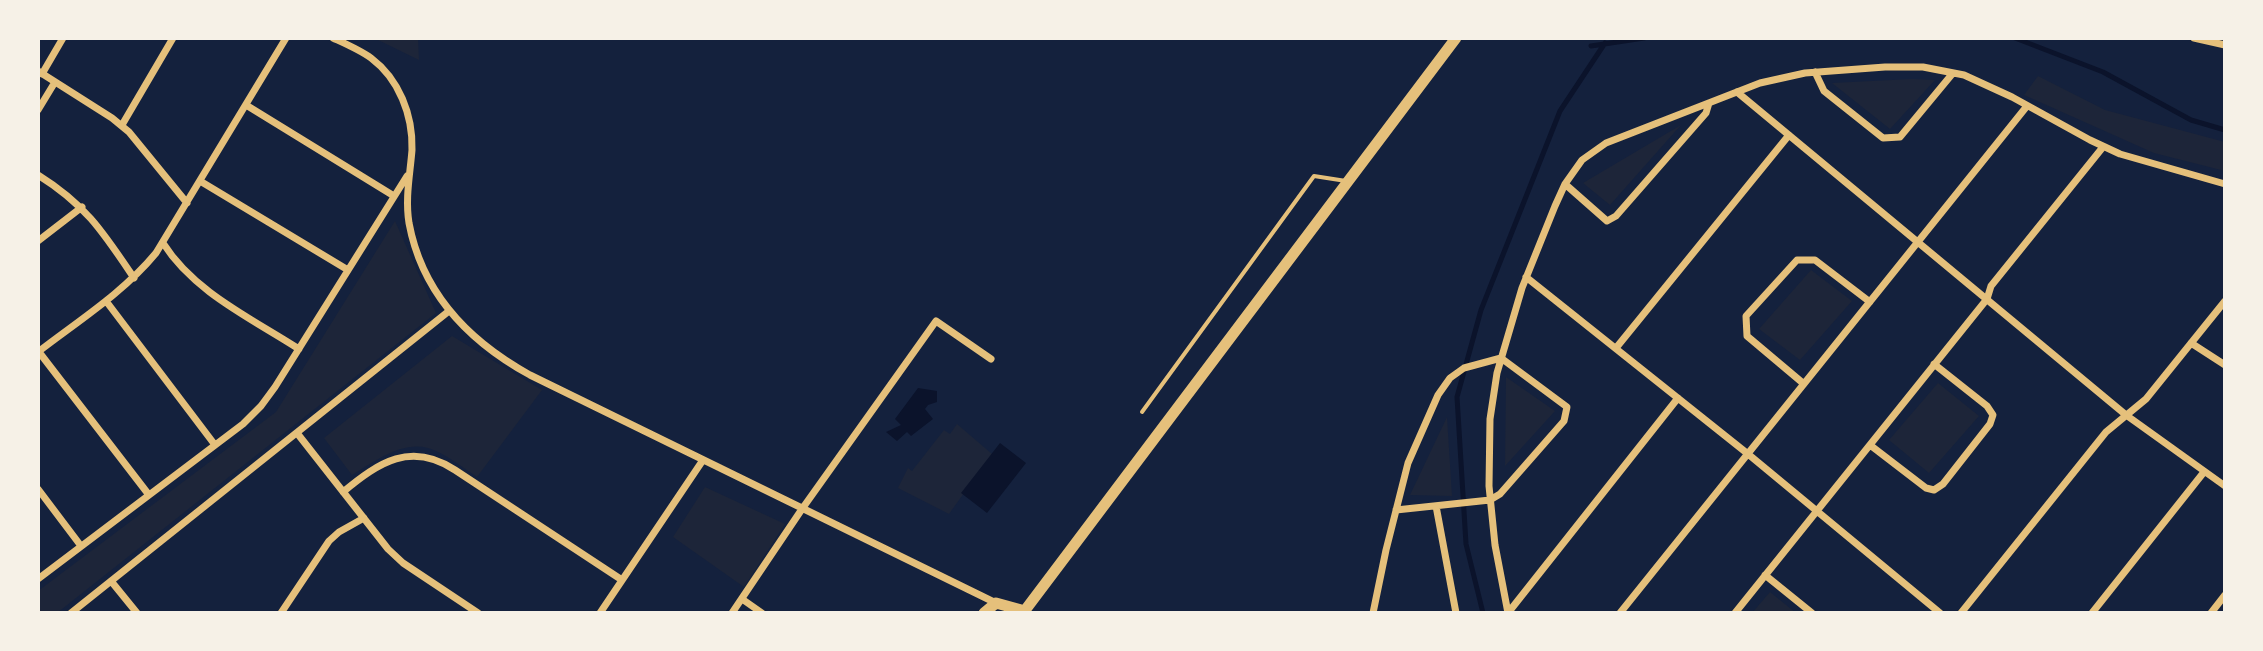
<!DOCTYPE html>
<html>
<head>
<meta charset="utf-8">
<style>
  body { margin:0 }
  #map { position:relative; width:2263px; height:651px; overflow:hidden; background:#14213d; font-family:"Times New Roman",serif }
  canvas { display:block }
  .frame { position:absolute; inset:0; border:40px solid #f6f1e7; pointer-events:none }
</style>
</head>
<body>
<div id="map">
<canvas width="2263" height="651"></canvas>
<div class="frame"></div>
</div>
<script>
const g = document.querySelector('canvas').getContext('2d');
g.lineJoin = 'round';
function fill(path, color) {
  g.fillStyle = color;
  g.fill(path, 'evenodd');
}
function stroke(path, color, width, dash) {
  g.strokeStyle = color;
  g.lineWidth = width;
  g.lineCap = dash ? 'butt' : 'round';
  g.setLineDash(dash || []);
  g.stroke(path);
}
fill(new Path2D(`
  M374,38H418L419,60Z
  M2038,76L2105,110L2225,142V171L2154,153L2024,95Z
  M1912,79L1935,80L1890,129L1832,83Z
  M1681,125L1610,205L1583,183Z
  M395,221L436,313L57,613H38V591L276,412Z
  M1811,270L1852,301L1800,360L1759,329Z
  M452,336L542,390L477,477C462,467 445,453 428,448C401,441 374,462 352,475L324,438Z
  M1506,377L1555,411L1505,466Z
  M1938,383L1979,416L1929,473L1889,440Z
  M1447,417L1452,496L1410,495Z
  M957,424L992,454L949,514L898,488L908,468L912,471L944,430L950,434Z
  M705,487L785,524L744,587L673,537Z
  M1770,592L1796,613H1752Z`), '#1d2539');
fill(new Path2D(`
  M918,388L937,391V402L928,405L925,409L933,419L911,436L907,432L897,441L886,432L901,425L895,419Z
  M1000,443L1026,463L987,513L961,493Z`), '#0b132b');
stroke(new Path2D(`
  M2015,38L2103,72L2191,120L2225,130
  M1591,46L1644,38
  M1483,613L1466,544L1457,397L1481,310L1560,111L1605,43`), '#0b132b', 5);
stroke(new Path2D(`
  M1142,412L1314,176L1346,181`), '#e5c07b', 4);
stroke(new Path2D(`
  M333,38C346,44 360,50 371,58C399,79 413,115 412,150C410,175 405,198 409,223C422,293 470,342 530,375L996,603
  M2194,38L2225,45
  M38,71L112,118L129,132L187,203
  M1815,72L1824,91L1883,138L1900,137L1953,73
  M42,74L63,38
  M1737,92L2126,415L2225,486
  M246,105L394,196
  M38,110L55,82
  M122,125L173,38
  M38,175C86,205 103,232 134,278
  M200,181L348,270
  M1565,184L1607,221L1616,216L1706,113L1709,103
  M38,241L82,207
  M163,243C194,292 251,318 299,349
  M1526,277L1748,454L1940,613
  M106,301L215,445
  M2191,343L2225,365
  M1616,348L1789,135
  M38,352C78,321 123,293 156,253L286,38
  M39,352L149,495
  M1804,384L1747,336L1746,316L1797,260H1815L1870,302
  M297,433L388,549L403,563L478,613
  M1870,445L1926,488L1934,490L1943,484L1990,424L1993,415L1987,406L1934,364
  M38,489L81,546
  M343,492C379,462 411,441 455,470L622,580
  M1436,506L1456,613
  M1765,575L1812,613
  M38,579L243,424L261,406L275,387L407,176
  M111,581L137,613
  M742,599L762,613
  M71,613L449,311
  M281,613L329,541L339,532L364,518
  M600,613L703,460
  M732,613L802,509L936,321L991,359
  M1373,613L1386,550L1408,463L1438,395L1450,378L1464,368L1501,358L1567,407L1564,421L1500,494L1490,500L1396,510
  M1508,613L1495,545L1489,486L1490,419L1497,373L1522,288L1555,206L1565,184L1582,160L1606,143L1760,83L1805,73L1885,67H1923L1964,75L2012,97L2090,140L2120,154L2225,184
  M1508,613L1678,398
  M1620,613L2027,106
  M1735,613L1987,299L1991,286L2103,147
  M1961,613L2106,432L2146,399L2225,301
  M2092,613L2204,472
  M2211,613L2225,595`), '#e5c07b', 7);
stroke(new Path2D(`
  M984,613L996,603L1025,611
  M1023,613L1456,38`), '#e5c07b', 11);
</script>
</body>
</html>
